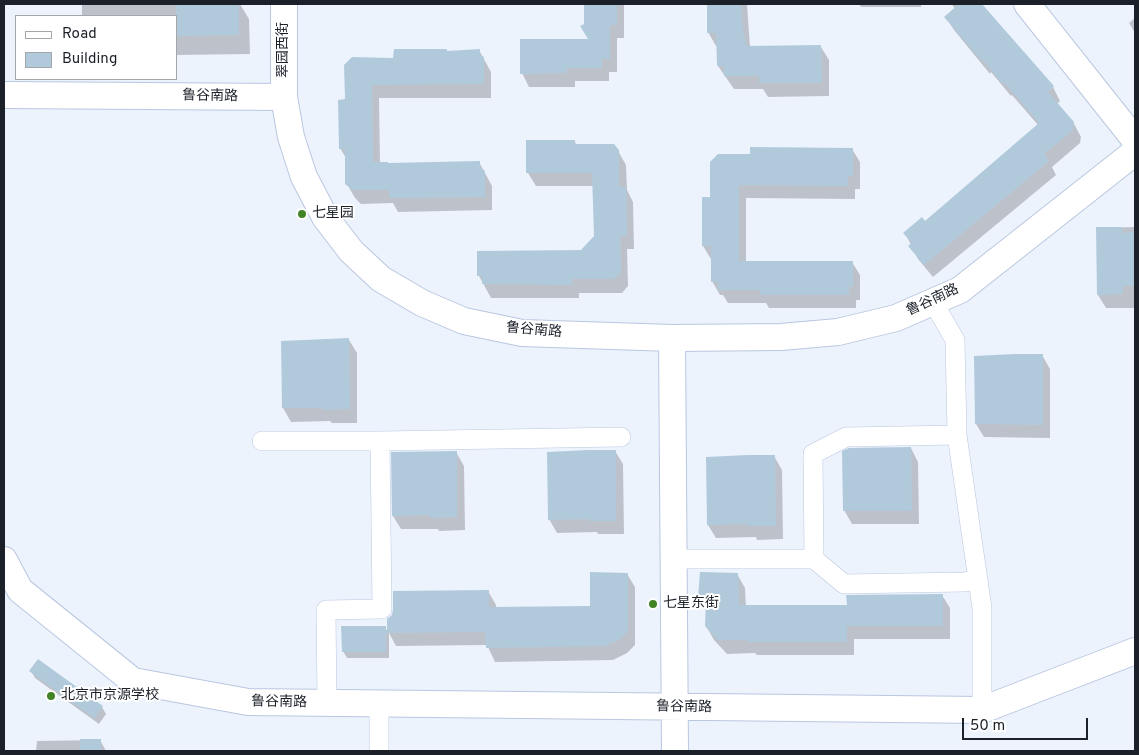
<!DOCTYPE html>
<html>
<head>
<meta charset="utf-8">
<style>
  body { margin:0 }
  #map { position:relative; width:1139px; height:755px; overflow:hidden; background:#edf3fd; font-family:Overpass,sans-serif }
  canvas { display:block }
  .frame { position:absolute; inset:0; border:5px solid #1b2029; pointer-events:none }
  .legend { position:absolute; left:15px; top:15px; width:162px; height:65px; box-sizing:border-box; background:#fff; border:1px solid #a4a6a9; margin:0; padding:6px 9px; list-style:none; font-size:15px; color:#1b2029 }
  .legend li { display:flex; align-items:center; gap:10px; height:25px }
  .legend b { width:25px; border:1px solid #a4a6a9 }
  .scale { position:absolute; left:962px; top:718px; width:126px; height:22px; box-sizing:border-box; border:2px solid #1b2029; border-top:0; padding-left:6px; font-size:15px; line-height:18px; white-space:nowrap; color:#1b2029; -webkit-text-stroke:4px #fff; paint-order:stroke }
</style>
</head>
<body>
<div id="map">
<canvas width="1139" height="755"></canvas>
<div class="frame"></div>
<ul class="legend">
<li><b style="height:6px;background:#fff"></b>Road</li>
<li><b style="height:14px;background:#b0cadc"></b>Building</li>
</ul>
<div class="scale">50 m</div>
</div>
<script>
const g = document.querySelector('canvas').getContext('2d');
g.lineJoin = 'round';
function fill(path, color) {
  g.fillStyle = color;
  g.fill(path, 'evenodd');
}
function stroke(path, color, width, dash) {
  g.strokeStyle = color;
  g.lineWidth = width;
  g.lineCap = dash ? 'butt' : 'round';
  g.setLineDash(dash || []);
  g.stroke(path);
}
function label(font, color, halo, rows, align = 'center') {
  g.font = font + ' Overpass,"Noto Sans SC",sans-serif';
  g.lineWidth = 4;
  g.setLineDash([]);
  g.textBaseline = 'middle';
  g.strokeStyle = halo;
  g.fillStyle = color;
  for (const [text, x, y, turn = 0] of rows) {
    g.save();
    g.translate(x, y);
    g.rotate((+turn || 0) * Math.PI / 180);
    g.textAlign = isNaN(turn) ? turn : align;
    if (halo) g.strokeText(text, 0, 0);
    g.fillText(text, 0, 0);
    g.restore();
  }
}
fill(new Path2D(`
  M82,4H240L249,19L250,54L176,55V16H82Z
  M585,4H624V38H617V72H609V81H575V87H529L522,73L590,40L585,24Z
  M708,4H747L750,47H821L829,60V96L768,97L763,89H734L718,66V46H716L708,32Z
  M859,4H921V7H861Z
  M952,4H980L1053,87L1060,101L1057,104L1073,122L1081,137L1080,143L1052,167L1056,175L933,277L918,259L905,233L925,223L1038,125L1012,95L1011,96L991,72L990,74L954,30L946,17L955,9Z
  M1135,18V33L1129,23Z
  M479,50L491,72V98H379L380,163L389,164L479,162L492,186V210L398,212L393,203L361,204L355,198L347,184L346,158L340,148L346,101L395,59L447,52Z
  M574,141L577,145L618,151L626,165L627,190L633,202L634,249H627L628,286L622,293H579V298H491L479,276L582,251L595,237L593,186H536L528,173Z
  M852,149L860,162V189H855V199L746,198V262H852L860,275V300H856V308H769L766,303H728L723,295H720L712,281L711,259L703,246L712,198L752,155Z
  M1135,227V308H1106L1098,295L1097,228Z
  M349,340L357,353V423H332L330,421L291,422L283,408L282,342Z
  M1042,355L1050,369V438L984,437L976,424Z
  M911,448L918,462L919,524H852L844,510Z
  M615,451L623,464L624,534H598L597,532L557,533L549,519Z
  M456,452L464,466L465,530L439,531L438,529H401L393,516Z
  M774,456L782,470L783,539L757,540L756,537L716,538L708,525Z
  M627,574L635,587V645L627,653L613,660L495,662L487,645L396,646L389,633V658H347L343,651L385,627L389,634L388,619L488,591L496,605V608L591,607Z
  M737,574L745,588L746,607H848L942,595L950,608V639H854V655H757L755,653L727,654L714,640L706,626L707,609L700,596Z
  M38,661L102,707L106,714L99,724L35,678L31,671Z
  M100,740L106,751H36L37,741Z`), '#0003');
fill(new Path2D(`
  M176,4H239V35L176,36Z
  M584,4H617V25H610V59H602V68H567V73L520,74V39H588L580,26L584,24Z
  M707,4H741L743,31L747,46L821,45L822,83H759V76H724V66H717L716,33H707Z
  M959,4H982L1054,86L1048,92L1074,122L1073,130L1044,154L1049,161L924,265L908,246L912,243L903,233L922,217L925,221L1039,123L1004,82L1002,83L983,60L982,61L944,17Z
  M394,49H447V51L480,49V55L484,57V84L372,85L373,162H388V163L480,161V167L485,171V197L389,198V190H353L345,184V149H339L338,100L345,99L344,65L352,57L393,58Z
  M526,140H575V144H614L619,150V187H626L627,236H620L621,272L614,279H572V285L482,284V276H477V251L581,250L594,236L592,173H526Z
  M750,147L853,148V176H848V186L739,185V261H853V287H849V295H760V290H718V282H711V246H702V197H710V162L718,154H750Z
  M1096,227H1122V233L1135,232V286H1123V294L1097,295Z
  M349,338L350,409L322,410V408H282L281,341Z
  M1015,354H1043V425L975,424L974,356Z
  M911,447L912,511H843L842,451L849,448Z
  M588,450H616V521H589V519L548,520L547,452Z
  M457,451V517L430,518V515L392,516L391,452Z
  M748,455H775L776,526H748V524L707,525L706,457Z
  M590,572L628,573V631L619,640L605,646L486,648L485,632L387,633V619L392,615L393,609V591L489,590V607L590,606Z
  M700,572L738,573L739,605H847L846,595L943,594V626H847V642H747V640H718L705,626L706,597H698Z
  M341,626H386V652H342Z
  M38,659L103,706L94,718L29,671Z
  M80,739H101V751H80Z`), '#b0cadc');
const street = new Path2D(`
  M933,302L955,340L957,435L982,608V710
  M262,441H380L621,437
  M674,559H814L844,584L965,582L978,579
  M814,559L813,454L846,437L957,435
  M327,704L326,610L382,609L380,441
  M379,704V751`);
const secondary = new Path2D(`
  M284,4V97L291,137L304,177L325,217L351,251L381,279L422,303L464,321L522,333L672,338L781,337L838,332L896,318L960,290L1135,152
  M1027,4L1135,140
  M4,95L284,97
  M672,338L675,751
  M4,560L20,590L133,681L248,702L982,710L1135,651`);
stroke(street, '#b9c7e0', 20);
stroke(secondary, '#b9c7e0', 28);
stroke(street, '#fff', 19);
stroke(secondary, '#fff', 26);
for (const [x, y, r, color] of [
  [302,214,5,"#418325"],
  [653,604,5,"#418325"],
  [51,696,5,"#418325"]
]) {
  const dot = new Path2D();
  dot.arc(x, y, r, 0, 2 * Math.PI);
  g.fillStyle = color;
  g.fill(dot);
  stroke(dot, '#fff', 2);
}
label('14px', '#1b2029', '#fff', [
  ["翠园西街",284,50,-90],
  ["鲁谷南路",210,97,1],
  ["鲁谷南路",933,301,-25],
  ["鲁谷南路",534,331,5],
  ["鲁谷南路",279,703,1],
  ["鲁谷南路",684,708,1]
]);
label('14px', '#1b2029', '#fff', [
  ["七星园",312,214],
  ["七星东街",663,604],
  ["北京市京源学校",61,696]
], 'left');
</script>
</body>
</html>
